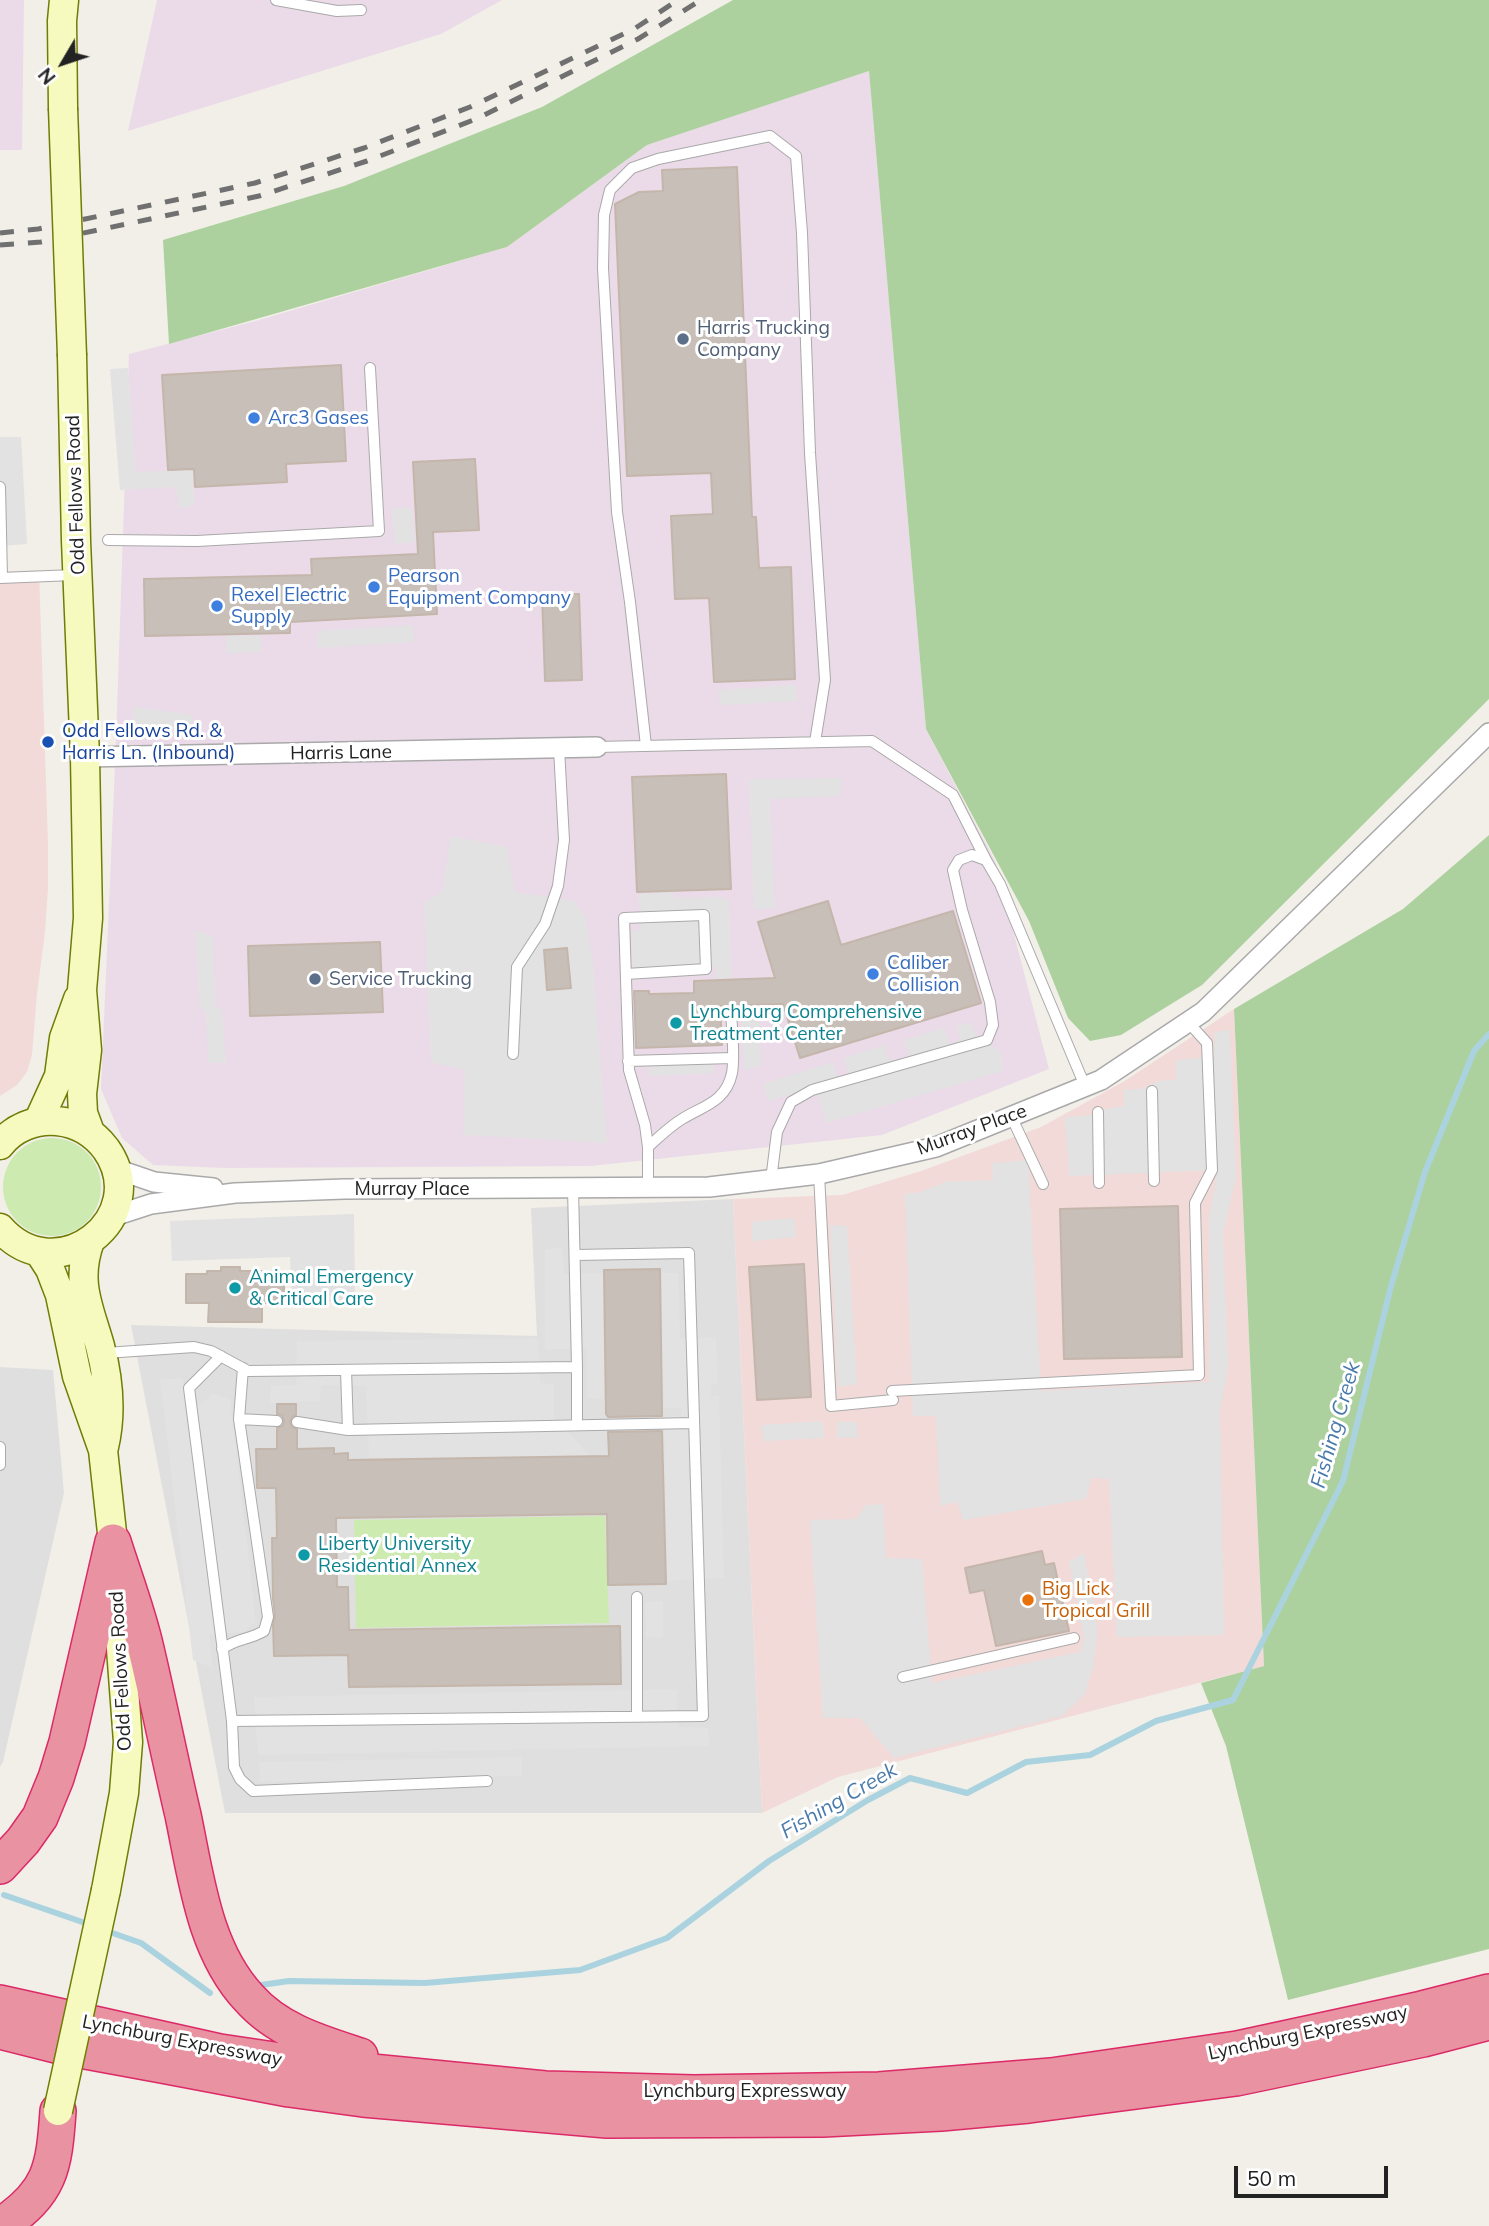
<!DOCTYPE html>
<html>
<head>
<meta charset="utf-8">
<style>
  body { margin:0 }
  #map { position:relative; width:1489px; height:2226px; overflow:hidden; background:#f2efe9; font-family:Mulish,sans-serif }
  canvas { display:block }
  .north { position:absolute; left:28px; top:28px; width:70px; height:70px; -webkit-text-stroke:5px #fff; paint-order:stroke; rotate:231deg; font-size:19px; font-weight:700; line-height:28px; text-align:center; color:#222 }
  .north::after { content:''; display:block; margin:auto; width:24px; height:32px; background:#222; clip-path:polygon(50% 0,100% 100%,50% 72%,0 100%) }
  .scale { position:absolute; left:1234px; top:2166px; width:154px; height:32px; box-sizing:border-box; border:4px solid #222; border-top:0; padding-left:9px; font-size:21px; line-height:24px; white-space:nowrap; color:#222; -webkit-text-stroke:5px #fff; paint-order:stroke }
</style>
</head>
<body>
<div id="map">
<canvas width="1489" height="2226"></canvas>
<div class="north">N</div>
<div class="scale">50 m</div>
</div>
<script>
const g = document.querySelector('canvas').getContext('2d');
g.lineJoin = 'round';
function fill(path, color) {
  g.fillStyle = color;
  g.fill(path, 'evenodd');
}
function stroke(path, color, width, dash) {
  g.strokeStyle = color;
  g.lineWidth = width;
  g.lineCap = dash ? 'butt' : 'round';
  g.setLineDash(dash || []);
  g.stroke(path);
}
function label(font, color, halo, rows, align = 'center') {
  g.font = font + ' Mulish,sans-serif';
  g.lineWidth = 6;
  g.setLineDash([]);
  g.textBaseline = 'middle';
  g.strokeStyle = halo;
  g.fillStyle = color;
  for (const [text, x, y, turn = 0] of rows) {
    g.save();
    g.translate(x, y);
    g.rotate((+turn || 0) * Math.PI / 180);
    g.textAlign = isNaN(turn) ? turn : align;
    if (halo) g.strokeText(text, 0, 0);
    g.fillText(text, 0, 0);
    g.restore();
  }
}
fill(new Path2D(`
  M733,1199L762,1813H225L131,1325L537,1336L531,1208Z
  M0,1367L53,1370L64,1493L3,1762L0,1767Z`), '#e0dfdf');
fill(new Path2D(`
  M39,570L48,844V888L45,932L37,994L32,1055L27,1072L17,1085L0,1096V572Z
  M1234,1009L1264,1666L838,1777L762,1813L733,1199L842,1195L921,1171L1041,1127L1123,1082Z`), '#f2dad9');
fill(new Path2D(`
  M0,0H24L22,150H0Z
  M157,0H502L441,34L128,131Z
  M869,71L926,729L995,861L1049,1069L882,1135L591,1166L224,1168L153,1165L122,1138L101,1089L116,741L129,354L259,320L507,247L647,145Z`), '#ebdbe8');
fill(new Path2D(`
  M3 1187a49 49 0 1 1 98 0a49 49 0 1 1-98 0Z
  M605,1516L609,1623L356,1628L354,1520Z`), '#cdebb0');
fill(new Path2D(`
  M733,0H1489V699L1202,985L1121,1035L1090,1041L1068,1018L1029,921L926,729L869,71L647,145L507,247L169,344L163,240L344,186L542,107Z
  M1489,835V1949L1288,2000L1226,1746L1201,1683L1264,1666L1234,1009L1403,909Z`), '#add19e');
fill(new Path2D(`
  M128,368L136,472L193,470L194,506L179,508L176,487L120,490L110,369Z
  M0,437H21L27,544L0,546Z
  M412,507L415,542L395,544L392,509Z
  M413,625L414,642L318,648L317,631Z
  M226,636H261V652L226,653Z
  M796,685L797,701L720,705L718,690Z
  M134,707L193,715L191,737L132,729Z
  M841,778V796L770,799L775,908L754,909L749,779Z
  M451,836L507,847L515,892L574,901L586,918L593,965L607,1143L463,1135L465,1070L431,1062L424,903L442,892Z
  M673,892L674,898L721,897L729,901L732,978H717L715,966L633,969L631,931H641L638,894Z
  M195,930L213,936L216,1007L222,1009L226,1063H208L206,1013L199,1005Z
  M759,1007L761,1065L744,1071L741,1008Z
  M971,1022L977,1036L1001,1052L1003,1071L826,1123L815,1087L768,1101L763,1084L833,1062L837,1077L848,1076L844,1058L884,1045L890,1062L909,1057L904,1040L944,1028L950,1044L960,1040L957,1026Z
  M1230,1030L1236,1177L1223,1232L1228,1368L1220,1409L1224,1635L1117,1637L1109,1479L1091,1478L1086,1499L963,1520L957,1502L940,1506L936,1416H913L905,1194L921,1192L945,1182L993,1180L992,1163L1028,1160L1041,1391L1209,1382V1216L1218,1170L1069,1176L1065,1117L1086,1116L1106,1109L1124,1106V1090L1141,1089L1158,1081L1176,1080V1060L1214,1057L1215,1032Z
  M713,1063L714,1073L650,1076L649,1067Z
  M354,1214L355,1302L292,1301L290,1257L172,1261L170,1221Z
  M794,1218L796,1237L752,1241V1222Z
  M830,1225L847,1226L857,1384L838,1387Z
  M562,1248L564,1274L603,1273L604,1399L587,1398V1349H545V1249Z
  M661,1273H678L680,1339L716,1337L718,1384L711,1385V1396H719L724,1578L667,1581L664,1417L681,1415L680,1408H664Z
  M538,1338L540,1383L554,1384V1417L590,1455L369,1458L366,1386L321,1385L320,1401L270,1403L271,1386L296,1385L297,1341Z
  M160,1379H183L187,1409L197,1407L212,1394L230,1399L252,1585L255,1623L244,1632L209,1634L213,1668L193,1660Z
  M822,1421L824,1438L764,1441L761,1425Z
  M837,1422H857L858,1438H837Z
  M883,1504L886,1558L922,1559L932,1683L1080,1652L1084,1639L1069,1562L1084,1553L1098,1631L1094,1663L1085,1694L1062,1716L894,1758L860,1718H823L810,1520L856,1519L866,1505Z
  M663,1601V1637L646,1638L645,1602Z
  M677,1689L678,1727L708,1728L709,1746L258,1755L254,1697Z
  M522,1757V1776L260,1782L259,1762Z`), '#e2e2e2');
stroke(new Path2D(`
  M4,1895L91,1925
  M104,1930L141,1943L210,1993
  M261,1985L289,1981L425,1983L580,1970L667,1938L769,1861L868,1800L910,1778L967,1793L1026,1762L1090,1755L1156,1721L1233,1700L1343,1481L1391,1286L1425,1172L1474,1051L1489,1034`), '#aad3df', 6);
const building = new Path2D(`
  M737,167L752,517H756L759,568L791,567L795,679L714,682L709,598L675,599L671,516L713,514L711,473L627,476L615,204L639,192L663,191L662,170Z
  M341,365L346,461L286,464L287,482L195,487L194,469L168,470L162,375Z
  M475,459L479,530L433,532L437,614L290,622V633L145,636L144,579L312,575L311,559L418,554L413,462Z
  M579,594L582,680L545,681L542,595Z
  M726,774L731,889L637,892L632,777Z
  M828,901L841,945L953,911L981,1003L800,1058L783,1004L720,1006L722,1045L636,1048L634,991H649V994L694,993V981L775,978L758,922Z
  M380,942L383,1012L250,1016L248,946Z
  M567,948L571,988L547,990L544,950Z
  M1178,1206L1182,1357L1064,1359L1060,1209Z
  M804,1264L811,1397L757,1400L749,1267Z
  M221,1267H240V1271H284V1303H262V1322H208L209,1303H186V1274H207V1271H221Z
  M660,1269L662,1416L608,1417L606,1414L604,1270Z
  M277,1404H296V1415L292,1417L290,1422L292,1427L297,1429V1449L334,1448V1454L348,1453V1460L609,1456L608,1432L662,1431L666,1584L608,1585L607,1514L336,1518L337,1587H348L349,1630L620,1626L621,1684L349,1687L348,1655L274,1656L273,1625L275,1616L273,1598L272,1538H277L276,1488H257L256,1449H277V1428L283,1426L284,1421L282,1415L277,1414Z
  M1042,1551L1045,1565L1054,1563L1069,1631L996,1646L984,1590L970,1593L965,1568Z`);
fill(building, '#c7bfb8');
stroke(building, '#c4b6ab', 2);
const lane = new Path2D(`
  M276,0L337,11L361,10
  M0,487L2,578
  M108,540L197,541L379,531L370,368
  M0,578L74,575
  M646,746L630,602L617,512L603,268L604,215L610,190L632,168L658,159L770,136L796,156L802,233L810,453L825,680L815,742
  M597,747L872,741L953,795L986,860
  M626,974L706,969L704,915L624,918L629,1070L645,1125L648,1147V1187
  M513,1054L517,967L545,924L558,886L564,840L559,748
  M628,1061L732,1058
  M1152,1091L1154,1181
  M1098,1112L1099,1183
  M1011,1116L1043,1184
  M648,1147C659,1137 669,1127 682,1119C703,1106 726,1102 732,1073C735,1056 732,1030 731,1012
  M819,1174L831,1406L893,1400
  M771,1180L777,1132L791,1102L812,1090L987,1040L993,1025L990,1002L962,910L953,870L959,860L972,855L986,860L1000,884L1085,1086
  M105,1353L194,1347L211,1351L248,1371L577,1367L573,1188
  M221,1356L189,1388L232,1721L703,1716L689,1253L575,1255
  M346,1370L348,1430
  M892,1391L1199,1375L1195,1203L1212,1170L1207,1043L1188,1022
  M239,1419L277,1421
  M297,1422L348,1430L694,1423
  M577,1425V1367
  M0,1447V1465
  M222,1649C237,1638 249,1640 264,1631L268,1617L239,1419L243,1368
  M903,1677L1074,1638
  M637,1717V1597
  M232,1721L234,1767L240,1779L253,1791L487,1781`);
const street = new Path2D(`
  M85,757L597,747
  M116,1169L154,1182L213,1188
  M111,1217L151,1204L235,1193L344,1189L709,1187L819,1174L936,1147L1101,1080L1203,1012L1489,733`);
const secondary = new Path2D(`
  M63,108L62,21L64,0
  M72,356L76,541L85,757L88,918L82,990L87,1050L82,1094L83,1113L90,1132
  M38,1122L59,1076L64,1038L78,999
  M0,1145C13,1128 35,1119 57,1121C77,1123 94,1133 106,1149C154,1217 57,1293 0,1228
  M90,1241C75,1282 89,1307 100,1346C109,1380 112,1413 104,1447
  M39,1252L50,1269L60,1295L77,1376L103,1450L113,1542L128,1742L124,1793L106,1890`);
const highway = new Path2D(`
  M113,1542C124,1577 138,1613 146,1649C159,1704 170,1760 183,1815C196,1877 204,1950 249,1998C278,2031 320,2043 360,2056
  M0,1866L23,1841L40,1817L56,1778L67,1742L113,1542
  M0,2003L220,2052L321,2067L545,2089L694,2093L879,2090L1051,2076L1237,2049L1422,2009L1489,1992
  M0,2031L64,2047L162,2065L289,2089L363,2099L607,2120L823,2119L941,2113L1029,2105L1236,2078L1423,2039L1489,2022
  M0,2226C51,2193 54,2168 58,2111`);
stroke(lane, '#a9a9a9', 12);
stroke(street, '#a9a9a9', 22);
stroke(secondary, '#707d05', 31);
stroke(highway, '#dc2a67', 38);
stroke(lane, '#fff', 10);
stroke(street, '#fff', 19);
stroke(secondary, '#f7fabf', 28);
stroke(highway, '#e892a2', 35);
stroke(new Path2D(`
  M0,233L38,229L255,183L364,148L470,107L634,29L678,0
  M0,245L41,242L259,196L367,161L476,119L638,39L701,0`), '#707070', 5, [14, 14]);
const secondaryBridge = new Path2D(`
  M63,108L72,356
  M58,2111L106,1890`);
stroke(secondaryBridge, '#707d05', 31, []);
stroke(secondaryBridge, '#f7fabf', 28);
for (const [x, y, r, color] of [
  [683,339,7,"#5c6f8a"],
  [254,418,7,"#3f7fe0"],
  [374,587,7,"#3f7fe0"],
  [217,606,7,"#3f7fe0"],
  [48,742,7,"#1a4fb4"],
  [873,974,7,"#3f7fe0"],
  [315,979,7,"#5c6f8a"],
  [676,1023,7,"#0f9aa8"],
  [235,1288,7,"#0f9aa8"],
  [304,1555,7,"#0f9aa8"],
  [1028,1600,7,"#e8710a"]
]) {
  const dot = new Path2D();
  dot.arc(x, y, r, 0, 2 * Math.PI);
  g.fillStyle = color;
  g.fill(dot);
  stroke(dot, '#fff', 2.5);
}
label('19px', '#4e5e75', '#fff', [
  ["Harris Trucking",697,328],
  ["Company",697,350],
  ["Service Trucking",329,979]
], 'left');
label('19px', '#366cbe', '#fff', [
  ["Arc3 Gases",268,418],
  ["Pearson",388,576],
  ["Equipment Company",388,598],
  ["Rexel Electric",231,595],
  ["Supply",231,617],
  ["Caliber",887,963],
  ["Collision",887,985]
], 'left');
label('19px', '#222', '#fff', [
  ["Odd Fellows Road",76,495,-92],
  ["Harris Lane",341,753,-1],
  ["Murray Place",972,1130,-20],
  ["Murray Place",412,1189],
  ["Odd Fellows Road",121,1671,-93],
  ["Lynchburg Expressway",1308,2033,-12],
  ["Lynchburg Expressway",182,2041,11],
  ["Lynchburg Expressway",745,2091]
]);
label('19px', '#164399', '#fff', [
  ["Odd Fellows Rd. &",62,731],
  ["Harris Ln. (Inbound)",62,753]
], 'left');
label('19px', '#0d838f', '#fff', [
  ["Lynchburg Comprehensive",690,1012],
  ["Treatment Center",690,1034],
  ["Animal Emergency",249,1277],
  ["& Critical Care",249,1299],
  ["Liberty University",318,1544],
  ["Residential Annex",318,1566]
], 'left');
label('19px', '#c56008', '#fff', [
  ["Big Lick",1042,1589],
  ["Tropical Grill",1042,1611]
], 'left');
label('italic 21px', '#4a7aab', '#fff', [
  ["Fishing Creek",1336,1425,-74],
  ["Fishing Creek",839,1801,-30]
]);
</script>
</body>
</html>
